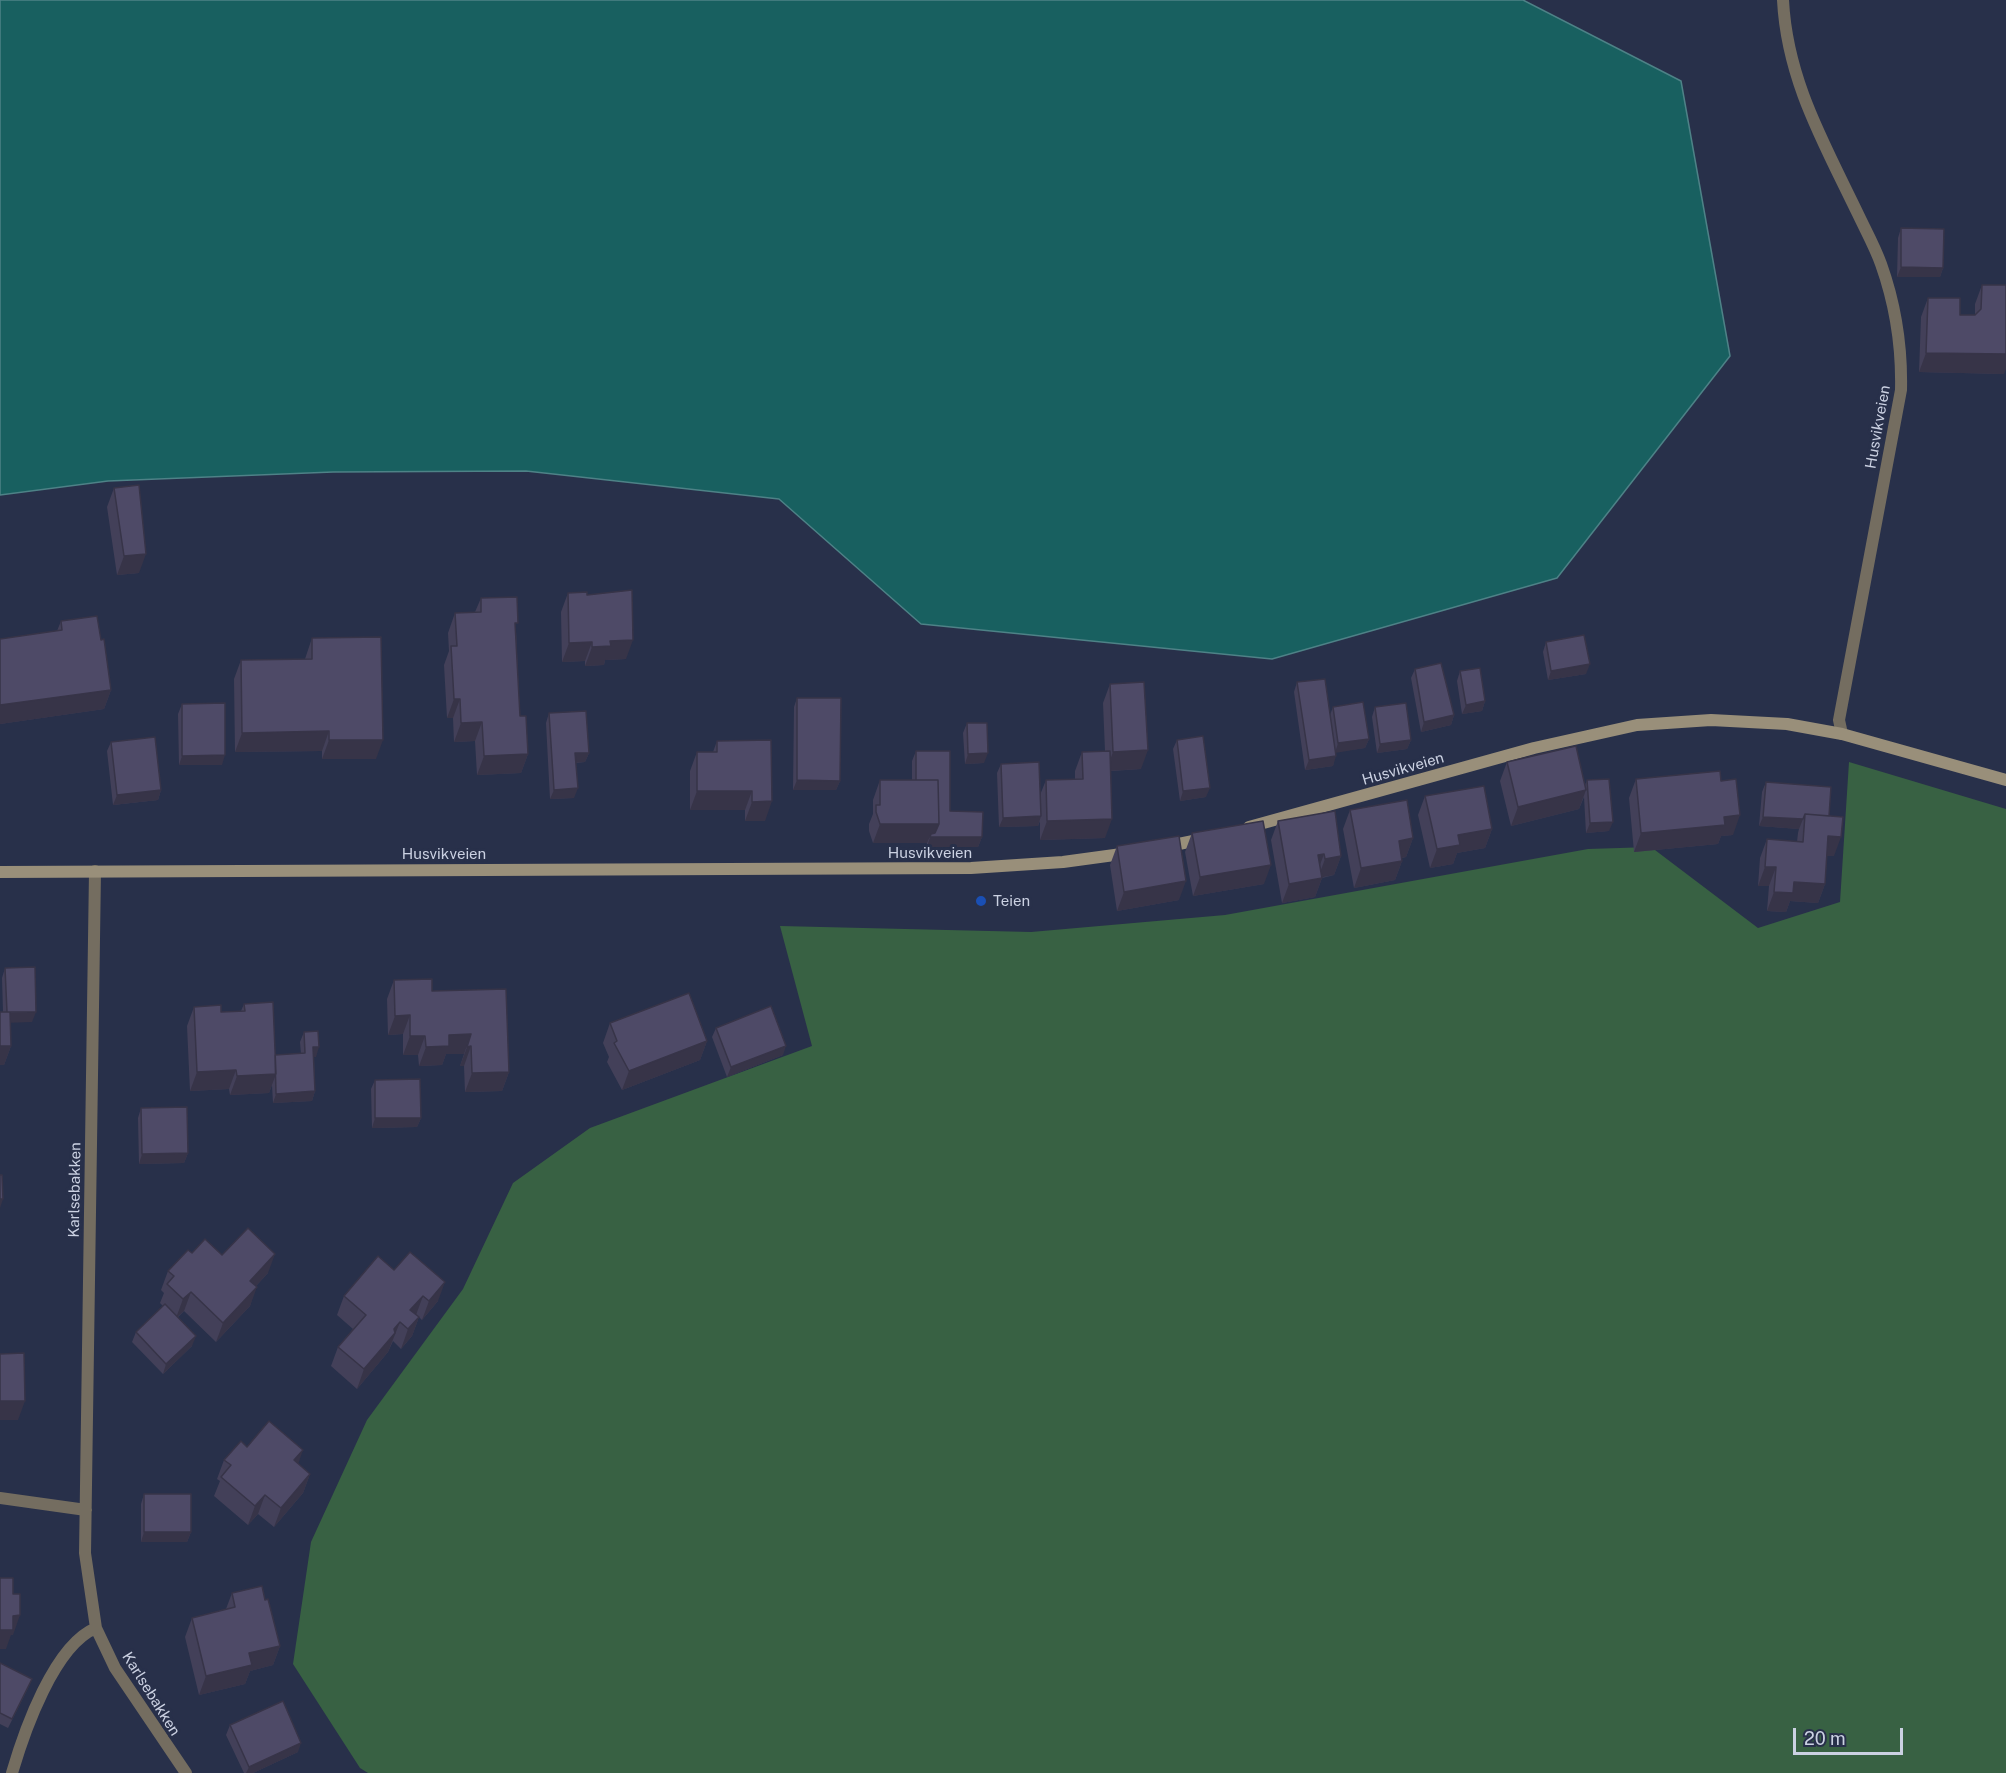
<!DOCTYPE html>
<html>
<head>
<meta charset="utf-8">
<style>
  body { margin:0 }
  #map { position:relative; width:2006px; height:1773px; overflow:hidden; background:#28304a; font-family:"Public Sans",sans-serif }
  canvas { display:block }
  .scale { position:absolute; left:1793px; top:1728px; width:110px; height:27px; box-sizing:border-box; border:3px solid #cbd1e2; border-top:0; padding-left:8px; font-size:18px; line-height:21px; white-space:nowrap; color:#cbd1e2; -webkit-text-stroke:4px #28304a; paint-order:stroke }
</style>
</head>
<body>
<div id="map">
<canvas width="2006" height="1773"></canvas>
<div class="scale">20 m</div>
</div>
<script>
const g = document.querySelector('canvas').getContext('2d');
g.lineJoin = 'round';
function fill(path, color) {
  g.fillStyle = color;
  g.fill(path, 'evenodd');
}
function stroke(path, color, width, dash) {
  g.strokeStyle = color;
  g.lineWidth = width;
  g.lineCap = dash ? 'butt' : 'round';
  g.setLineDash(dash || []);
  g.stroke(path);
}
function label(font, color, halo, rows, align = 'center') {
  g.font = font + ' "Public Sans",sans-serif';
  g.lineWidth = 6;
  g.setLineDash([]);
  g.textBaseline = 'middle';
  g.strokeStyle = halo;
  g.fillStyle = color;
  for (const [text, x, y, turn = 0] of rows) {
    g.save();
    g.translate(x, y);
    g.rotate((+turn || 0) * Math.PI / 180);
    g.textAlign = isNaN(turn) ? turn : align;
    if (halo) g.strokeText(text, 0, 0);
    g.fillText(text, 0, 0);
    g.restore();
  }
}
fill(new Path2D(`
  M1849,762L2006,809V1773H368L360,1768L293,1664L311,1542L367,1420L463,1289L513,1183L590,1128L812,1046L780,926L1031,932L1225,915L1588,849L1651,847L1758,928L1840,902Z`), '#386143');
const water = new Path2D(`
  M0,0H1523L1681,81L1730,356L1557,578L1272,659L921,624L779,499L526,471L333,472L108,481L0,495Z`);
fill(water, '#186060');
stroke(water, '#4e8287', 1.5);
stroke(new Path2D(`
  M1783,0C1787,80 1824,143 1858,214C1866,231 1875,247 1881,264C1896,306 1902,347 1901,390L1839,720L1842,734`), '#746d60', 12);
stroke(new Path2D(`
  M95,871L85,1553L96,1628L115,1668L186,1773
  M0,1498L86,1510
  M12,1773C24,1732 54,1645 96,1628`), '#746d60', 12);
stroke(new Path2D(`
  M1249,827L1534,748L1637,725L1711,720L1787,724L1842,734L2006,780
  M1164,847L1203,839
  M0,872L971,868L1063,862L1129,853`), '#998f7a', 12);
fill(new Path2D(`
  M1901,228L1943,268L1940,277H1897L1898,238Z
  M1982,285L2004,374L1919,372L1921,317L1928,298L1960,315H1975V304Z
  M114,488L139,573L117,575L107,507Z
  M568,593L587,595L626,659L605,660L604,665L585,666V661L562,662L561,612Z
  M481,598L516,631L520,716L528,754L521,773L477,775L475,741L454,742L453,718H447L444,665L449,651L448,633L455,613L475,612Z
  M61,621L101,640L111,690L104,709L0,724V639L57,631Z
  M312,638L376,759H322V751L235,752L234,679L241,660L305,659Z
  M1546,642L1586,674L1548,680L1543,652Z
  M1415,669L1454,715L1451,725L1421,732L1411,678Z
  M1460,671L1485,701L1482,711L1462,714L1457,681Z
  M1297,682L1330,715L1333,707L1369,739L1365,748L1336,752L1333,766L1305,770L1294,692Z
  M1110,684L1141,769L1111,771L1105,838L1040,840V821L1038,826L999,827L997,773L1001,764L1040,795L1046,780L1075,779V771L1082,752L1105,751L1103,703Z
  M797,698L840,781L836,790H793L794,707Z
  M182,704L222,765H179L178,714Z
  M1375,707L1411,740L1407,749L1377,753L1372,717Z
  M549,713L589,753L585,762L576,763L574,798L550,799L546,723Z
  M967,723L984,763L965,764L963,733Z
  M771,740L765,821H745V810H690V771L697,752H713L717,741Z
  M1177,740L1206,797L1180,801L1173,749Z
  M111,742L161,790L158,800L113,805L107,751Z
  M916,751L950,811L982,837L978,847H927V843H873L869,831V824L873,814V800L880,780H912V761Z
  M1507,762L1585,785L1587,780L1609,831L1586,833L1584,797L1579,809L1511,826L1500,781Z
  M1636,779L1721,781L1733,835L1721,836L1718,844L1634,852L1629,798Z
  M1766,782L1829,816L1834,856H1827L1825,884L1818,903L1790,901L1786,912L1767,911L1769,886H1758L1760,858L1767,839L1797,842L1798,833L1799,829L1759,826L1762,792Z
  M1425,796L1492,829L1485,848L1457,853L1453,864L1430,868L1418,815Z
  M1350,810L1413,838L1406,857L1402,858V861L1395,880L1354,888L1343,829Z
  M1278,821L1341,856L1334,875L1322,878L1315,897L1282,903L1271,840Z
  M1192,833L1264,884L1193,896L1185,852Z
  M1117,846L1179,900L1117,911L1110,865Z
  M5,968L32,1022H11V1046L4,1065H0V1012H3L2,978Z
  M394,980L432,991L509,1072L502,1091L465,1092L464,1066H460L464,1054H446L442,1065L419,1066L418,1055H403V1034L388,1035L387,999Z
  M244,1004L275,1055L301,1054L300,1042L304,1032L316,1057H314L315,1091L312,1101L273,1103L272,1085L269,1093L230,1095L229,1089L190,1091L187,1026L194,1007L221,1012L241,1011Z
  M610,1023L707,1041L700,1060L622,1090L607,1062L609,1057L603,1043Z
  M716,1028L783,1055L727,1077L712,1037Z
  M375,1080L421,1118L417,1127L372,1128L371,1089Z
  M141,1108L188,1153L184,1163L139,1164L138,1118Z
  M192,1253L268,1273L256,1286L250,1306L216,1342L184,1311L178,1317L192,1346L163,1374L132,1342L136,1332L163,1306L160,1303L164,1293L161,1290L168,1271Z
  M394,1270L438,1301L422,1320L419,1317L412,1336L401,1349L393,1341L388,1352L357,1389L331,1366L338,1347L353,1329L337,1315L344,1296Z
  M247,1447L298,1463L310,1474L303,1493L274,1527L258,1514L248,1525L214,1496L220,1481L217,1479L224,1460Z
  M144,1494L191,1532L187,1542H141V1504Z
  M232,1593L265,1600L280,1646L273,1665L250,1671L245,1684L199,1695L185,1637L192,1618L226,1609Z
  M0,1663L32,1679L28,1688L8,1728L0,1724Z
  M230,1725L298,1752L253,1773H244L226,1735Z`), '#434059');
fill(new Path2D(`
  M1901,267L1943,268L1940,277H1897Z
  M1926,353L2006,354V369L2004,374L1919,372Z
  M146,554L139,573L117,575L124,556Z
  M633,640L626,659L605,660L604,665L585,666L592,647L610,641Z
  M592,642L585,661L562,662L569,643Z
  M1590,664L1586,674L1548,680L1551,671Z
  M111,690L104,709L0,724V705Z
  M454,699H460L453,718H447Z
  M1485,701L1482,711L1462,714L1466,705Z
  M1454,715L1451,725L1421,732L1424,722Z
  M482,722L475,741L454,742L461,723Z
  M329,731L322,751L235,752L242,733Z
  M1369,739L1365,748L1335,753L1338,743Z
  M329,740H383L376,759H322Z
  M1411,740L1407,749L1377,753L1380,744Z
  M1148,750L1141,769L1106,771L1113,752Z
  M575,753H589L585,762L572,763Z
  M988,753L984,763L965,764L968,754Z
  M528,754L521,773L477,775L484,756Z
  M225,755L222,765H179L182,756Z
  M1336,756L1333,766L1305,770L1309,760Z
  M797,780L840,781L836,790H793Z
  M578,788L574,798L550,799L554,790Z
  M1210,788L1206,797L1180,801L1183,791Z
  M161,790L158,800L113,805L117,795Z
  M1586,790L1579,809L1511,826L1518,807Z
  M697,791H752L745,810H690Z
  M772,801L765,821H745L752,802Z
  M1740,815L1733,835L1721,836L1718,844L1634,852L1641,833L1724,817Z
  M1041,816L1038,826L999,827L1003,818Z
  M1763,817L1803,819L1799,829L1759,826Z
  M1112,819L1105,838L1040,840L1047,821Z
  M1613,822L1609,831L1586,833L1590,823Z
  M880,824H939L982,837L978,847H927L930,837L931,834L927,843H873Z
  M1492,829L1485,848L1457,853L1453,864L1430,868L1437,849L1458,835Z
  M1828,836L1841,837L1834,856H1821Z
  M1413,838L1406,857L1392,860L1399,841Z
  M1324,854L1317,873L1318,855Z
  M1341,856L1334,875L1318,878L1325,859Z
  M1402,861L1395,880L1354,888L1361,868Z
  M1271,865L1264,884L1193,896L1200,877Z
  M1765,867H1776L1769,886H1758Z
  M1322,878L1315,897L1282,903L1289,884Z
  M1186,881L1179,900L1117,911L1124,892Z
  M1794,882L1825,884L1818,903L1790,901L1786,912L1767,911L1774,892Z
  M36,1012L32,1022L3,1023L7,1013Z
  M410,1015L403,1034L388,1035L395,1016Z
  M471,1034L464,1054H446L442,1065L419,1066L426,1047L449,1035Z
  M410,1036H425L418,1055H403Z
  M707,1041L700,1060L622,1090L629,1071Z
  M0,1046H11L4,1065H0Z
  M471,1046L464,1066H460L467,1047Z
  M786,1046L783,1055L727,1077L731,1067Z
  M313,1047H319L316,1057H310Z
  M236,1070L229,1089L190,1091L197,1072Z
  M509,1072L502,1091L465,1092L472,1073Z
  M276,1074L269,1093L230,1095L237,1076Z
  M315,1091L312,1101L273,1103L276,1094Z
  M375,1118H421L417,1127L372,1128Z
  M188,1153L184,1163L139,1164L142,1154Z
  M0,1199H3L0,1208Z
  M275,1254L268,1273L243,1300L250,1281Z
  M445,1282L438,1301L422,1320L429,1301Z
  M257,1287L250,1306L216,1342L223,1323Z
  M191,1292L184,1311L176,1318L183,1299Z
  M423,1296L416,1315L410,1310Z
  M419,1317L412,1336L401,1349L408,1329Z
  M400,1322L388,1352L357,1389L364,1369Z
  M196,1336L192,1346L163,1374L166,1364Z
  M0,1401H25L18,1420H0Z
  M303,1450L296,1470L294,1460Z
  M310,1474L303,1493L274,1527L281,1508Z
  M265,1495L258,1514L248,1525L255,1506Z
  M144,1532H191L187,1542H141Z
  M20,1615L13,1635H11L6,1649H0V1630L13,1616Z
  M280,1646L273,1665L250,1671L245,1684L199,1695L206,1676L249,1653Z
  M301,1743L298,1752L253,1773H246L249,1767Z`), '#373448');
const building = new Path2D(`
  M1901,228L1944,229L1943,268L1901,267Z
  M1982,285H2006V354L1926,353L1928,298H1960V315H1975L1981,309Z
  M139,485L146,554L124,556L114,488Z
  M632,590L633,640L610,641L611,646L592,647V642L569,643L568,593L587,592V595Z
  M517,597L518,623H515L520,716H526L528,754L484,756L482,722L461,723L460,699H454L451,646H457L455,613L481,612V598Z
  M97,616L101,640L104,639L111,690L0,705V639L62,630L61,621Z
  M1584,635L1590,664L1551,671L1546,642Z
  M381,637L383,740H329V731L242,733L241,660L312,659V638Z
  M1441,663L1454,715L1424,722L1415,669Z
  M1480,668L1485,701L1466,705L1460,671Z
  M1325,679L1336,756L1309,760L1297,682Z
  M1144,682L1148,750L1113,752L1110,684Z
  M797,698H841L840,781L797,780Z
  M1363,702L1369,739L1338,743L1333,707Z
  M225,703V755L182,756V704Z
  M1406,703L1411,740L1380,744L1375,707Z
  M586,711L589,753H575L578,788L554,790L549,713Z
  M967,723H987L988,753L968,754Z
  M1203,736L1210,788L1183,791L1177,740Z
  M155,737L161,790L117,795L111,742Z
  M771,740L772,801L752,802V791H697V752H717V741Z
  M1576,746L1586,790L1518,807L1507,762Z
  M916,751H950V811L983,812L982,837H930L931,834L935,833L939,824L938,780H916Z
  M1110,751L1112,819L1047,821L1046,780L1083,779L1082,752Z
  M1039,762L1041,816L1003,818L1001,764Z
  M1720,771L1721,781L1736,779L1740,815L1724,817L1725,825L1641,833L1636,779Z
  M1609,779L1613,822L1590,823L1587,780Z
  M880,780H938L939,824H880L876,812V805H880Z
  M1766,782L1831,787L1829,816L1805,814L1803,819L1763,817Z
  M1484,786L1492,829L1458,835L1460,845L1437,849L1425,796Z
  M1407,800L1413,838L1399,841L1402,861L1361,868L1350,810Z
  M1335,811L1341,856L1325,859L1324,854L1318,855L1322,878L1289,884L1278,821Z
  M1805,814L1843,817L1841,837L1828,836L1825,884L1794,882L1793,893L1774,892L1776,867H1765L1767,839L1803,842Z
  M1263,821L1271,865L1200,877L1192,833Z
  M1179,836L1186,881L1124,892L1117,846Z
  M35,967L36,1012H7L5,968Z
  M432,979V991L506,989L509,1072L472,1073L471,1046L467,1047L471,1034L449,1035V1046L426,1047L425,1036H410V1015L395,1016L394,980Z
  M689,993L707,1041L629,1071L614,1043L617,1041L610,1023Z
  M273,1002L276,1074L237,1076L236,1070L197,1072L194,1007L221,1005V1012L245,1011L244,1004Z
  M771,1006L786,1046L731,1067L716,1028Z
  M0,1012H10L11,1046H0Z
  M318,1031L319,1047H313L315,1091L276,1094L275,1055L305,1053L304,1032Z
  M420,1079L421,1118H375V1080Z
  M187,1107L188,1153L142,1154L141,1108Z
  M0,1175H2L3,1199H0Z
  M248,1228L275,1254L250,1281L257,1287L223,1323L191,1292L183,1299L167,1284L174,1276L168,1271L188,1250L192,1253L205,1239L222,1255Z
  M410,1252L445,1282L429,1301L423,1296L410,1310L419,1317L408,1329L400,1322L394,1329L395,1333L364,1369L338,1347L366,1315L344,1296L378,1256L394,1270Z
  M165,1304L196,1336L166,1364L136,1332Z
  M24,1353L25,1401H0V1354Z
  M269,1421L303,1450L294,1460L310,1474L281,1508L265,1495L255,1506L221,1477L231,1465L224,1460L241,1441L247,1447Z
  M144,1494H191V1532H144Z
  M0,1578H13V1594H20V1615L13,1616V1630H0Z
  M262,1586L265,1600L268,1599L280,1646L249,1653L252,1665L206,1676L192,1618L235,1607L232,1593Z
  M0,1663L32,1679L12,1719L0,1713Z
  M283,1701L301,1743L249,1767L230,1725Z`);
fill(building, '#4e4a67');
stroke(building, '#373448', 1.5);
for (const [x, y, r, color] of [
  [981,901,6,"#1a4fb4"]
]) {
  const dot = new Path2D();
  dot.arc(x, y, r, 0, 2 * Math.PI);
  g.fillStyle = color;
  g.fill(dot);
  stroke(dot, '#28304a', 2);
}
label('15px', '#cbd1e2', '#28304a', [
  ["Husvikveien",1878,427,-80],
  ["Husvikveien",1403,769,-16],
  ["Husvikveien",930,853],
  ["Husvikveien",444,854],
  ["Karlsebakken",75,1190,-89],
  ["Karlsebakken",151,1694,58]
]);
label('15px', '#cbd1e2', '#28304a', [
  ["Teien",993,901]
], 'left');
</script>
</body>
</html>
